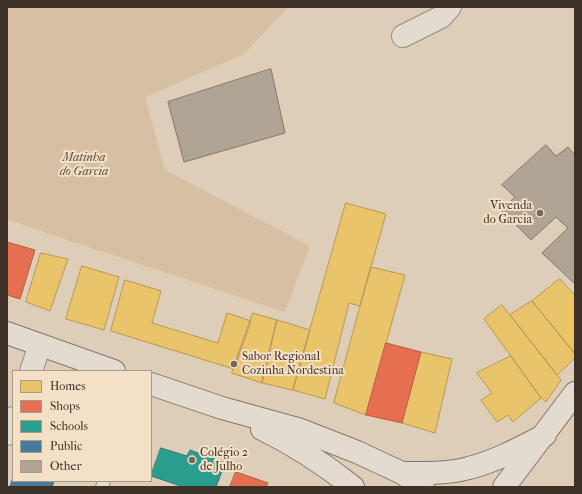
<!DOCTYPE html>
<html>
<head>
<meta charset="utf-8">
<style>
  body { margin:0 }
  #map { position:relative; width:582px; height:494px; overflow:hidden; background:#decdb7; font-family:"IM FELL French Canon",serif }
  canvas { display:block }
  .frame { position:absolute; inset:0; border:8px solid #3d3027; pointer-events:none }
  .legend { position:absolute; left:12px; top:370px; width:140px; height:112px; box-sizing:border-box; background:#f3e0c6; border:1px solid #aa9a86; margin:0; padding:5px 7px; list-style:none; font-size:12px; color:#3d3027 }
  .legend li { display:flex; align-items:center; gap:8px; height:20px }
  .legend b { width:20px; border:1px solid #aa9a86 }
</style>
</head>
<body>
<div id="map">
<canvas width="582" height="494"></canvas>
<div class="frame"></div>
<ul class="legend">
<li><b style="height:11px;background:#e9c46a"></b>Homes</li>
<li><b style="height:11px;background:#e76f51"></b>Shops</li>
<li><b style="height:11px;background:#2a9d8f"></b>Schools</li>
<li><b style="height:11px;background:#457b9d"></b>Public</li>
<li><b style="height:11px;background:#b0a495"></b>Other</li>
</ul>
</div>
<script>
const g = document.querySelector('canvas').getContext('2d');
g.lineJoin = 'round';
function fill(path, color) {
  g.fillStyle = color;
  g.fill(path, 'evenodd');
}
function stroke(path, color, width, dash) {
  g.strokeStyle = color;
  g.lineWidth = width;
  g.lineCap = dash ? 'butt' : 'round';
  g.setLineDash(dash || []);
  g.stroke(path);
}
function label(font, color, halo, rows, align = 'center') {
  g.font = font + ' "IM FELL French Canon",serif';
  g.lineWidth = 4;
  g.setLineDash([]);
  g.textBaseline = 'middle';
  g.strokeStyle = halo;
  g.fillStyle = color;
  for (const [text, x, y, turn = 0] of rows) {
    g.save();
    g.translate(x, y);
    g.rotate((+turn || 0) * Math.PI / 180);
    g.textAlign = isNaN(turn) ? turn : align;
    if (halo) g.strokeText(text, 0, 0);
    g.fillText(text, 0, 0);
    g.restore();
  }
}
fill(new Path2D(`
  M7,7H288L244,54L145,97L165,170L310,246L285,312L67,240L7,219Z`), '#d6bfa3');
const homes = new Path2D(`
  M346,203L386,214L360,306L349,303L325,399L293,390Z
  M41,253L68,259L50,311L26,302Z
  M82,266L119,277L104,330L66,319Z
  M371,267L405,275L366,415L334,403Z
  M560,279L575,295V354L532,301Z
  M125,280L161,291L152,323L218,343L227,313L251,321L234,369L111,331Z
  M532,301L575,354V358L557,375L510,315Z
  M502,305L561,380L546,402L541,398L484,319Z
  M253,313L277,320L262,383L232,373Z
  M277,320L310,330L293,390L262,383Z
  M421,352L452,359L435,433L402,423Z
  M511,356L541,398L513,422L508,415L497,422L481,400L492,393L477,373Z`);
fill(homes, '#e9c46a');
stroke(homes, '#b59856', 1);
const shops = new Path2D(`
  M7,242L35,250L20,299L7,295Z
  M386,343L421,352L402,423L366,415Z
  M236,472L268,483L266,487H230Z`);
fill(shops, '#e76f51');
stroke(shops, '#b45c44', 1);
const schools = new Path2D(`
  M161,448L187,456L190,450L225,463L216,487H178V485L151,476Z`);
fill(schools, '#2a9d8f');
stroke(schools, '#307c70', 1);
const public = new Path2D(`
  M13,478V481H54L52,487H10Z`);
fill(public, '#457b9d');
stroke(public, '#43647a', 1);
const building = new Path2D(`
  M271,69L285,133L184,162L168,102Z
  M546,145L556,156L568,147L575,155V284L542,253L568,228L556,217L531,240L501,210L515,197L502,185Z`);
fill(building, '#b0a495');
stroke(building, '#82776c', 1);
const lane = new Path2D(`
  M102,487L104,481`);
const street = new Path2D(`
  M403,36L441,17L450,7
  M31,371L40,345
  M7,434L13,418`);
const secondary = new Path2D(`
  M7,333L114,371
  M151,384L222,408L298,429L357,452L402,473L423,487
  M262,429C295,445 324,464 353,487
  M402,473C423,473 448,474 469,468C496,461 520,448 545,435
  M504,487L575,393`);
stroke(lane, '#988d7f', 14);
stroke(street, '#988d7f', 24);
stroke(secondary, '#82776c', 24);
stroke(lane, '#e3dbd0', 12);
stroke(street, '#e3dbd0', 22);
stroke(secondary, '#e3dbd0', 22);
for (const [x, y, r, color] of [
  [540,213,4,"#756759"],
  [234,364,4,"#756759"],
  [192,460,4,"#756759"]
]) {
  const dot = new Path2D();
  dot.arc(x, y, r, 0, 2 * Math.PI);
  g.fillStyle = color;
  g.fill(dot);
  stroke(dot, '#f3e0c6', 1.5);
}
label('italic 12px', '#5a4a3c', '#f3e0c6', [
  ["Matinha",84,158],
  ["do Garcia",84,172]
]);
label('12px', '#3d3027', '#f3e0c6', [
  ["Vivenda",532,206,"right"],
  ["do Garcia",532,220,"right"],
  ["Sabor Regional",242,357],
  ["Cozinha Nordestina",242,371],
  ["Colégio 2",200,453],
  ["de Julho",200,467]
], 'left');
</script>
</body>
</html>
